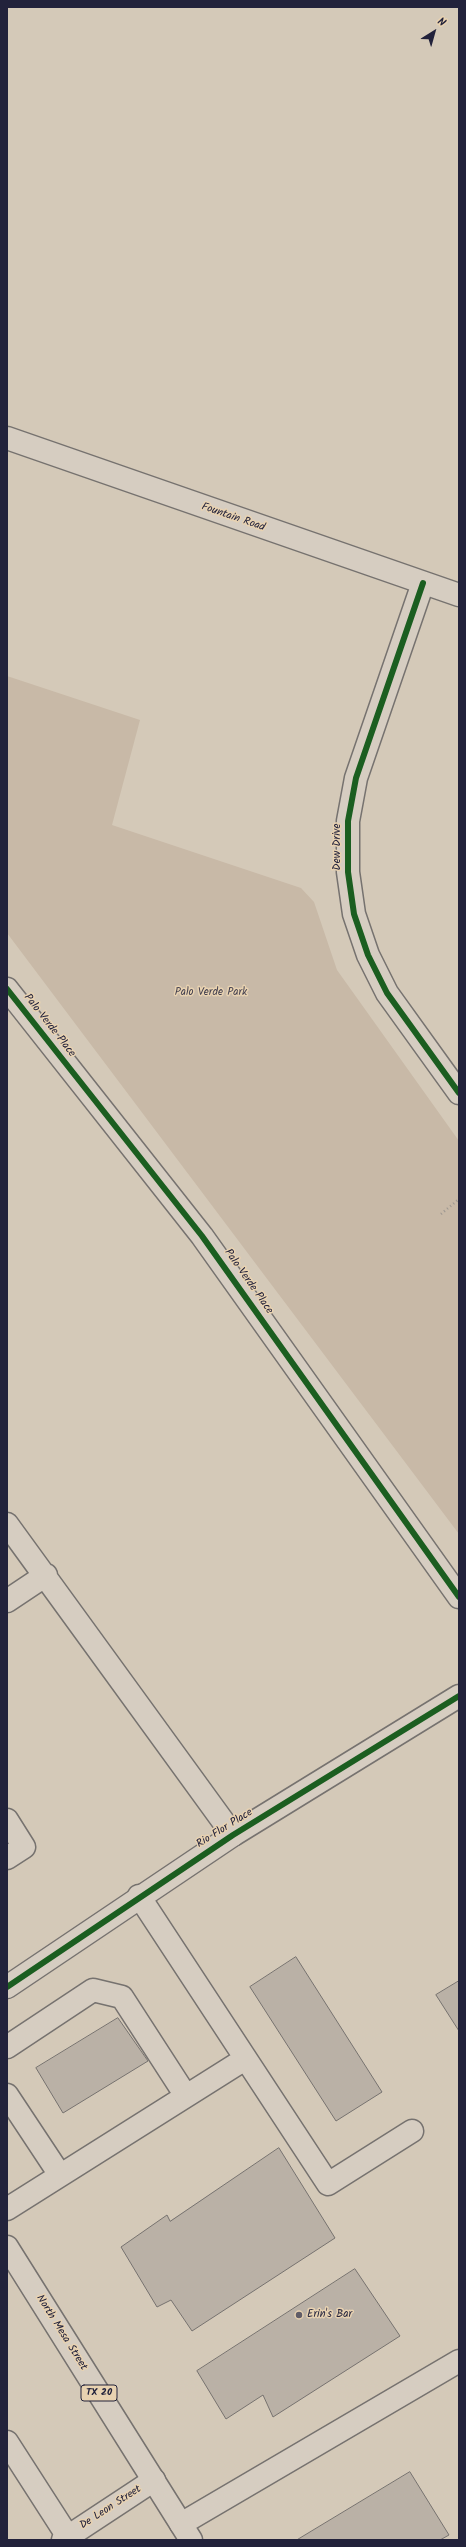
<!DOCTYPE html>
<html>
<head>
<meta charset="utf-8">
<style>
  body { margin:0 }
  #map { position:relative; width:466px; height:2547px; overflow:hidden; background:#d4c9b8; font-family:Kalam,sans-serif }
  canvas { display:block }
  .frame { position:absolute; inset:0; border:8px solid #22223b; pointer-events:none }
  .north { position:absolute; left:414px; top:12px; width:40px; height:40px; -webkit-text-stroke:3px #e8d2b1; paint-order:stroke; rotate:37deg; font-size:11px; font-weight:700; line-height:16px; text-align:center; color:#22223b }
  .north::after { content:''; display:block; margin:auto; width:14px; height:18px; background:#22223b; clip-path:polygon(50% 0,100% 100%,50% 72%,0 100%) }
</style>
</head>
<body>
<div id="map">
<canvas width="466" height="2547"></canvas>
<div class="frame"></div>
<div class="north">N</div>
</div>
<script>
const g = document.querySelector('canvas').getContext('2d');
g.lineJoin = 'round';
function fill(path, color) {
  g.fillStyle = color;
  g.fill(path, 'evenodd');
}
function stroke(path, color, width, dash) {
  g.strokeStyle = color;
  g.lineWidth = width;
  g.lineCap = dash ? 'butt' : 'round';
  g.setLineDash(dash || []);
  g.stroke(path);
}
function label(font, color, halo, rows, align = 'center') {
  g.font = font + ' Kalam,sans-serif';
  g.lineWidth = 3;
  g.setLineDash([]);
  g.textBaseline = 'middle';
  g.strokeStyle = halo;
  g.fillStyle = color;
  for (const [text, x, y, turn = 0] of rows) {
    g.save();
    g.translate(x, y);
    g.rotate((+turn || 0) * Math.PI / 180);
    g.textAlign = isNaN(turn) ? turn : align;
    if (halo) g.strokeText(text, 0, 0);
    g.fillText(text, 0, 0);
    g.restore();
  }
}
fill(new Path2D(`
  M7,676L140,720L112,825L301,888L314,902L337,970L459,1141V1534L7,933Z`), '#c8b9a7');
const building = new Path2D(`
  M296,1957L382,2092L336,2121L250,1987Z
  M459,1981V2031L436,1995Z
  M118,2018L148,2061L63,2113L36,2068Z
  M279,2148L335,2238L192,2331L171,2300L157,2307L121,2247L167,2215L170,2221Z
  M355,2269L400,2336L273,2417L263,2395L226,2419L197,2371Z
  M410,2472L449,2535L440,2540H297Z`);
fill(building, '#bab1a6');
stroke(building, '#76726f', 1);
const service = new Path2D(`
  M7,1524L233,1835
  M7,1601L46,1575
  M7,1820L24,1847L7,1858
  M139,1896L328,2184L412,2131
  M7,2047L93,1990L122,1997L186,2096
  M7,2095L60,2175
  M7,2209L245,2059
  M181,2524L459,2361`);
const minor = new Path2D(`
  M7,438L459,595
  M423,583L356,778L348,821V872L354,914L368,955L387,993L459,1093
  M7,989L202,1236L459,1597
  M7,1987L233,1835L459,1696`);
const tertiary = new Path2D(`
  M63,2540L154,2480`);
const primary = new Path2D(`
  M7,2247L191,2540
  M7,2442L70,2540`);
stroke(service, '#76726f', 25);
stroke(minor, '#76726f', 25);
stroke(tertiary, '#76726f', 25);
stroke(primary, '#76726f', 25);
stroke(new Path2D(`
  M441,1214L459,1199`), '#9c9690', 2.5, [1, 3]);
stroke(service, '#d6cdc1', 22);
stroke(minor, '#d6cdc1', 22);
stroke(tertiary, '#d6cdc1', 22);
stroke(primary, '#d6cdc1', 22);
stroke(new Path2D(`
  M423,583L356,778L348,821V872L354,914L368,955L387,993L459,1093
  M7,989L202,1236L459,1597
  M7,1987L233,1835L459,1696`), '#1b5e20', 6);
for (const [x, y, r, color] of [
  [299,2315,4,"#605c67"]
]) {
  const dot = new Path2D();
  dot.arc(x, y, r, 0, 2 * Math.PI);
  g.fillStyle = color;
  g.fill(dot);
  stroke(dot, '#e8d2b1', 1.5);
}
for (const [x, y, w] of [
  [99,2393,36]
]) {
  const box = new Path2D();
  box.roundRect(x - w / 2, y - 8, w, 16, 3);
  g.fillStyle = '#e8d2b1';
  g.fill(box);
  stroke(box, '#22223b', 1);
}
label('bold 10px', '#22223b', null, [
  ["TX 20",99,2393]
]);
label('11px', '#22223b', '#e8d2b1', [
  ["Fountain Road",233,518,19],
  ["Dew Drive",338,847,-90],
  ["Palo Verde Place",49,1026,52],
  ["Palo Verde Place",248,1282,55],
  ["Rio Flor Place",225,1829,-32],
  ["North Mesa Street",61,2333,58],
  ["De Leon Street",111,2508,-33]
]);
label('11px', '#423f4e', '#e8d2b1', [
  ["Palo Verde Park",211,993]
]);
label('11px', '#22223b', '#e8d2b1', [
  ["Erin's Bar",307,2315]
], 'left');
</script>
</body>
</html>
